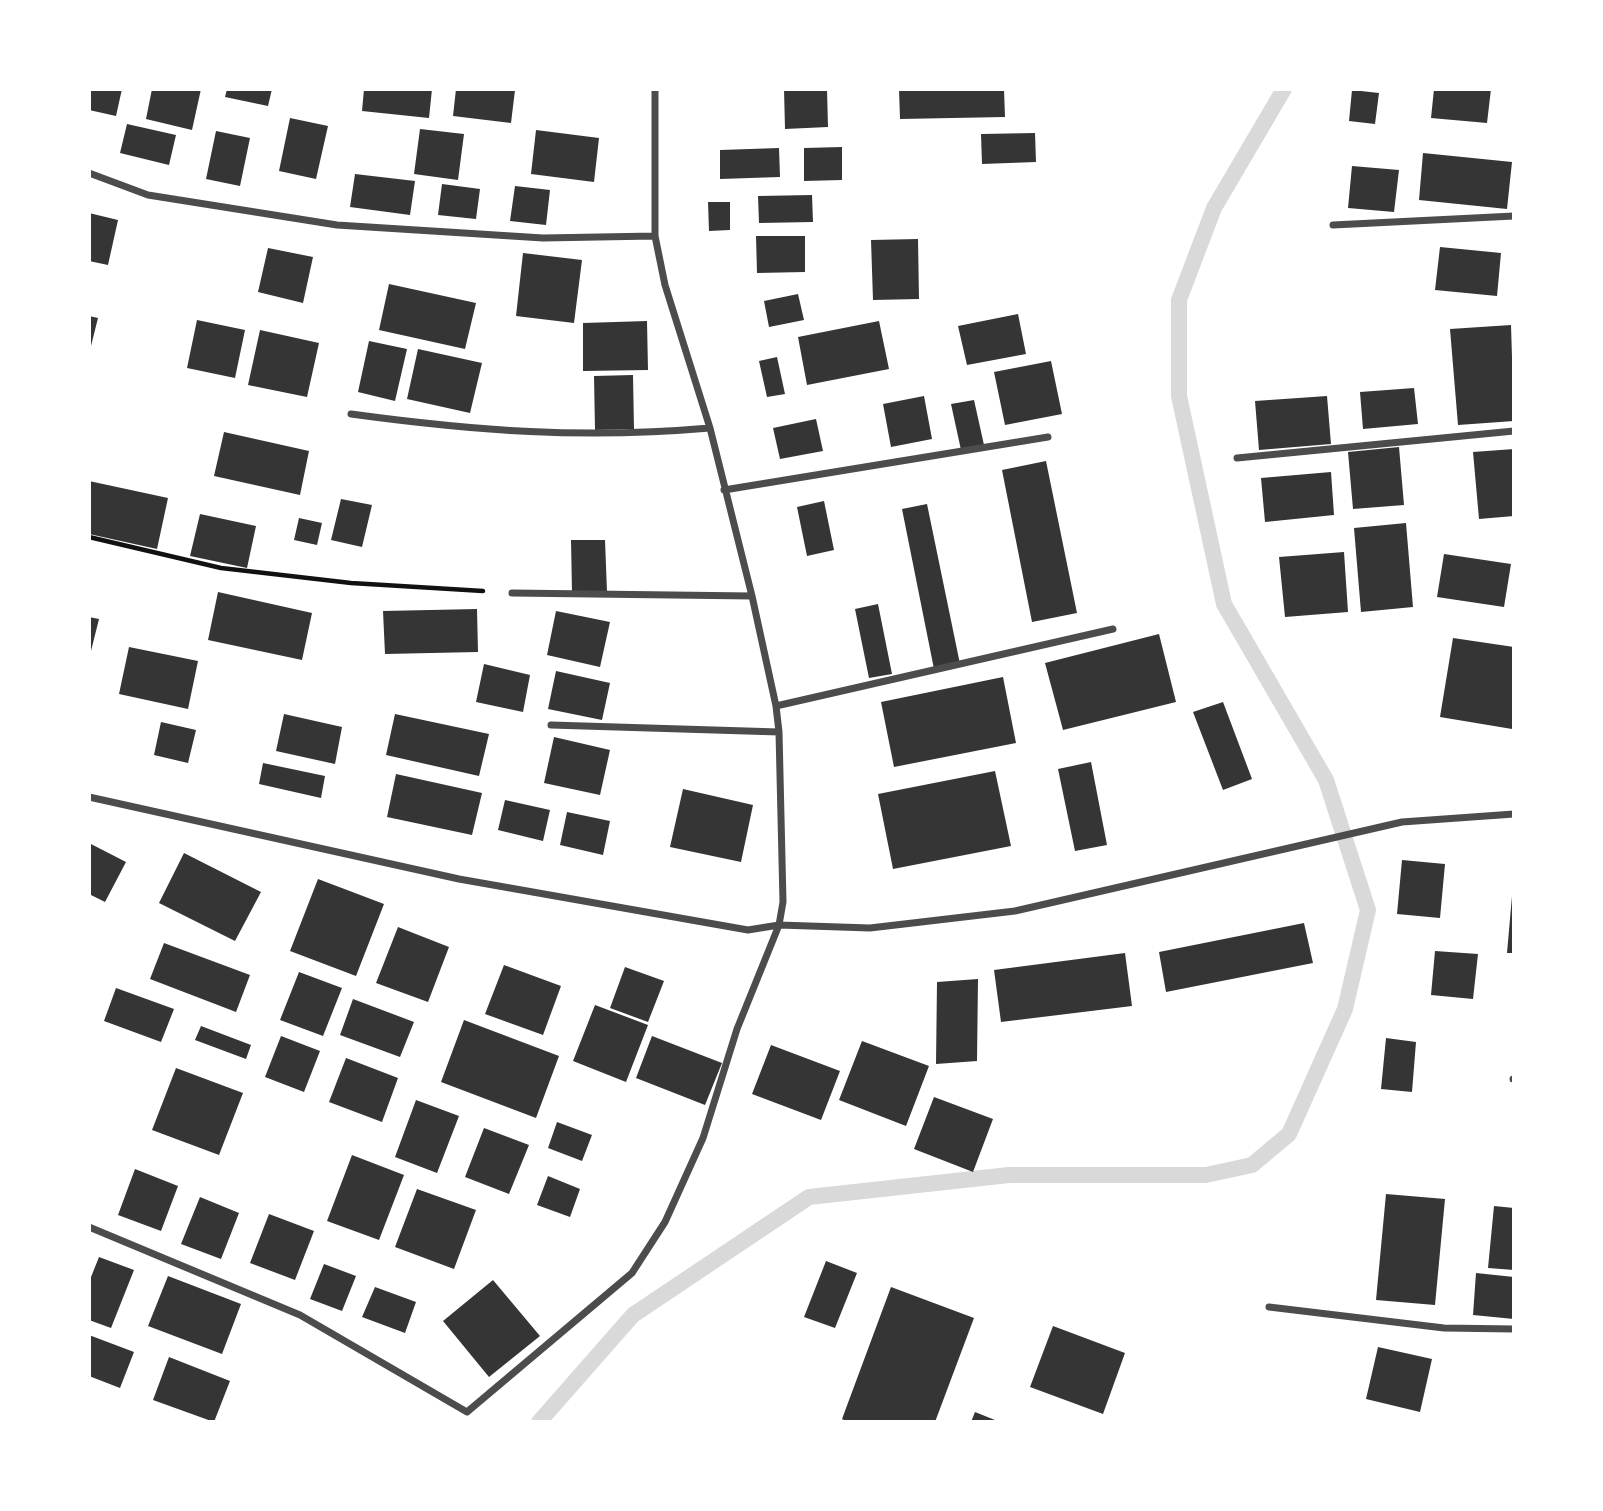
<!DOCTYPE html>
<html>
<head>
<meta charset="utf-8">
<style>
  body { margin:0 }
  #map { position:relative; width:1603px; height:1511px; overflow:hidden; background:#fff; font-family:"Roboto Condensed",sans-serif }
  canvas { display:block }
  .frame { position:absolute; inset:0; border:91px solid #fff; pointer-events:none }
</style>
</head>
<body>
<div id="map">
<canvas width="1603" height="1511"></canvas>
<div class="frame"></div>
</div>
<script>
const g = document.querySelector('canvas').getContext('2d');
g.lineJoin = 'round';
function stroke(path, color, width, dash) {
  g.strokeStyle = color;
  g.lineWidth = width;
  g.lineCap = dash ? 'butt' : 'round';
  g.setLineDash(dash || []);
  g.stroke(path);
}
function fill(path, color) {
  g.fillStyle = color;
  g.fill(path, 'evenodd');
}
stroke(new Path2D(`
  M539,1422L633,1315L809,1197L1009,1175H1206L1252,1165L1289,1134L1345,1009L1368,910L1326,780L1224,604L1179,396V300L1214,208L1284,89`), '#d9d9d9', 16);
fill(new Path2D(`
  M89,89H122L116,116L89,110Z
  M152,89H201L192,130L146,119Z
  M227,89H272L268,106L225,97Z
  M364,89H432L429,118L362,111Z
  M456,89L515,90L511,123L453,116Z
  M784,89H827L828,127L785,129Z
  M899,89H1004L1005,117L900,119Z
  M1434,89H1491L1487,123L1431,118Z
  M1352,90L1379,93L1375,124L1349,121Z
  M290,118L328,126L316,179L279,171Z
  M127,124L176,135L169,165L120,153Z
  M420,129L464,134L458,180L414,174Z
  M536,130L599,138L594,182L531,174Z
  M216,131L250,138L240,186L206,179Z
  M1035,133L1036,162L982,164L981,134Z
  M842,147V180L804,181V148Z
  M779,148L780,177L720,179V150Z
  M1423,153L1512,162L1507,209L1419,200Z
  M1352,166L1399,170L1394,212L1348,208Z
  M355,174L415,181L410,215L350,207Z
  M442,184L480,189L476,219L438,215Z
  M515,186L550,190L546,225L510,221Z
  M812,195L813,222L759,223L758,196Z
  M708,202H730V230L709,231Z
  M89,213L118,220L108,265L89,261Z
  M756,236H805V272L757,273Z
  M918,239L919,299L873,300L871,240Z
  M1440,247L1501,253L1497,296L1435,290Z
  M268,248L313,257L303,303L258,292Z
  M523,253L582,260L574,323L516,316Z
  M389,284L476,303L465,349L379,330Z
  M798,294L804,320L769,327L764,301Z
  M1018,314L1026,354L967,365L958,326Z
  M89,316L98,318L90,350H89Z
  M197,320L245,330L235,378L187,368Z
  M647,321L648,370L583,371V323Z
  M879,321L889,369L807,385L798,337Z
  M1511,325L1514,421L1458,425L1450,329Z
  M260,330L319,343L307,397L248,385Z
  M369,341L407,349L395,401L358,392Z
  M418,349L482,363L470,413L407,399Z
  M777,357L785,394L767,397L759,361Z
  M1051,361L1062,414L1005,425L994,372Z
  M633,375L634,429L595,430L594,376Z
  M1414,388L1418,424L1363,429L1360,392Z
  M924,396L932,439L891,447L883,404Z
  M1327,396L1331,444L1259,450L1255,401Z
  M974,400L984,445L961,450L951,404Z
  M816,419L823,451L780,459L773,428Z
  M224,432L309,451L300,495L214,476Z
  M1399,447L1404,505L1353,509L1348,452Z
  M1514,449V516L1479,519L1473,452Z
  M1046,461L1077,613L1032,622L1002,470Z
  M1331,472L1334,515L1265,522L1261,478Z
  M89,481L168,498L157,549L89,534Z
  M341,499L372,505L362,547L331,540Z
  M824,501L834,550L807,556L797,507Z
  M927,504L960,664L934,669L902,509Z
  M200,514L256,526L247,568L190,556Z
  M299,518L322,523L317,545L294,540Z
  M1406,523L1413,607L1361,612L1354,528Z
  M571,540H605L607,592L572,593Z
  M1344,552L1348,612L1285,617L1279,557Z
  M1444,554L1511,564L1504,607L1437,597Z
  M218,592L312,613L302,660L208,640Z
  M878,604L892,674L869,678L855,609Z
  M477,609L478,652L385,654L383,611Z
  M556,611L610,622L600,667L547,655Z
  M89,617L99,619L90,655H89Z
  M1159,634L1176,702L1063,730L1045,663Z
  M1453,638L1514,647L1512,729L1440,717Z
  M129,647L198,661L188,709L119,694Z
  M484,664L530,675L523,712L476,702Z
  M556,671L610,683L602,720L548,709Z
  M1003,677L1016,743L894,767L881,702Z
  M1223,702L1252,779L1223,790L1193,712Z
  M284,714L342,727L335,764L276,751Z
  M395,714L489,734L479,776L386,755Z
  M161,722L196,730L188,763L154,755Z
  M554,737L610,750L600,795L544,783Z
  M1091,762L1107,845L1075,851L1058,769Z
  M263,763L325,776L321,798L259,784Z
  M995,771L1011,846L893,869L878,794Z
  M396,774L482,793L472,835L387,817Z
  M683,789L753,805L741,862L670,847Z
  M505,800L550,810L543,841L498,830Z
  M567,812L610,821L603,855L560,845Z
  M89,843L126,862L105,902L89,894Z
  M184,853L261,892L235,941L159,903Z
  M1402,860L1445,864L1440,918L1397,914Z
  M318,879L384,904L356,976L290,951Z
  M1512,896H1514V953H1507Z
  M1304,923L1313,963L1166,992L1159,952Z
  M398,927L449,947L428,1002L376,983Z
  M164,943L250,975L236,1012L150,979Z
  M1435,951L1478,954L1473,999L1431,995Z
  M1125,953L1132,1006L1001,1022L994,970Z
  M504,965L561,986L543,1035L485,1014Z
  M625,967L664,981L648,1022L610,1008Z
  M299,972L342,988L323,1036L280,1020Z
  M978,979L977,1061L936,1064L937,982Z
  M116,988L174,1009L161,1042L104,1021Z
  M353,999L414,1022L400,1057L340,1035Z
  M595,1005L648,1025L626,1082L573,1061Z
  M464,1020L559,1056L536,1118L441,1082Z
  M201,1026L251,1045L246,1059L195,1040Z
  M281,1036L320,1051L304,1092L265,1077Z
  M652,1036L722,1063L705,1105L636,1078Z
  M1386,1038L1416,1042L1412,1092L1381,1089Z
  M862,1041L929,1066L906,1126L839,1100Z
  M771,1045L840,1071L821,1120L752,1094Z
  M346,1058L398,1078L382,1122L329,1102Z
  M176,1068L243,1093L219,1155L152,1130Z
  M934,1097L993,1119L973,1172L914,1149Z
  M416,1100L459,1116L437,1173L395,1157Z
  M557,1122L592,1135L582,1161L548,1148Z
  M484,1128L529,1145L509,1194L465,1177Z
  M352,1155L404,1175L379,1240L327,1221Z
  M135,1169L178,1186L161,1231L118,1215Z
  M548,1176L580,1189L570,1217L537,1205Z
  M417,1189L476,1210L454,1269L395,1247Z
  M1386,1194L1445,1199L1435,1305L1376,1300Z
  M200,1197L239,1213L221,1259L181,1244Z
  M1494,1206L1514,1208V1270L1488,1268Z
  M269,1214L314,1231L295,1280L250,1263Z
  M99,1257L134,1270L111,1328L89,1320V1282Z
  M826,1261L857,1273L835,1328L804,1317Z
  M324,1264L356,1276L342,1311L310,1299Z
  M1476,1273L1514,1277V1319L1473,1315Z
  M168,1276L241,1304L222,1354L148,1326Z
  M493,1280L540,1336L489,1377L443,1321Z
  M375,1287L416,1302L405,1333L362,1317Z
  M891,1287L974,1318L935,1422H848L842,1419Z
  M1053,1326L1125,1353L1103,1414L1030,1387Z
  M89,1335L134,1352L120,1388L89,1376Z
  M1378,1347L1432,1359L1420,1412L1366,1399Z
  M169,1357L230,1381L214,1422L153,1400Z
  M975,1412L1000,1422H971Z`), '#353535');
stroke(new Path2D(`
  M89,537L221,568L351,583L483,591`), '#111', 4.5);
stroke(new Path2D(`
  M89,173L148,195L337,225L543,238L655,236
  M1333,225L1514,216
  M351,414C476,431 583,439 710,428
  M1237,458L1514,431
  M724,490L1048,437
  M512,593L752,596
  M776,706L1113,629
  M551,725L779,732
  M89,797L459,879L748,930L779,925L870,928L1015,911L1402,822L1514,814
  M1513,1079H1514
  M89,1227L300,1315L467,1412L632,1273L665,1222L703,1138L737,1029L779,925L783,902L779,732L776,706L752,596L710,428L665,285L655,236V89
  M1269,1307L1444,1328L1514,1329`), '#4c4c4c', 7);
</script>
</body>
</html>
